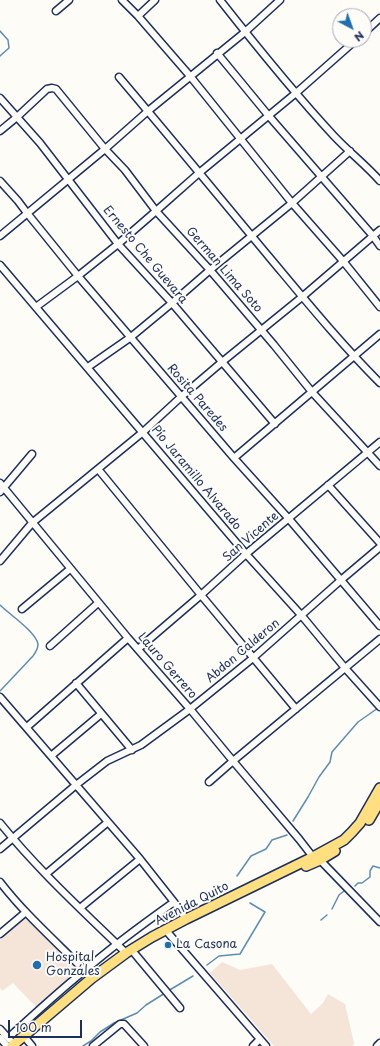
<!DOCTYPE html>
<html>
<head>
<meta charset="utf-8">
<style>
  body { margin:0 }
  #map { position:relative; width:380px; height:1046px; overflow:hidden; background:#fdfcf7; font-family:"Playpen Sans",sans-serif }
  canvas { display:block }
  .north { position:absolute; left:332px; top:8px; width:40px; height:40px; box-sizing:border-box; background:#fdfcf7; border:1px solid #a3aaba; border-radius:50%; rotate:139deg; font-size:11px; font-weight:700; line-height:16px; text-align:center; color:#1b2f5e }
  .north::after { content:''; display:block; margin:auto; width:14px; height:18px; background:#1f6fb2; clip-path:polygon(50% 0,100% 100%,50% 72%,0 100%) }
  .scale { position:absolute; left:8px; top:1020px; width:74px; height:18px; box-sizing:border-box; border:2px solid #1b2f5e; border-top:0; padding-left:5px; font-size:12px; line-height:14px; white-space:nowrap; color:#1b2f5e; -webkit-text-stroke:3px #fdfcf7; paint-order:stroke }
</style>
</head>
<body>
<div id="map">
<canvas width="380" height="1046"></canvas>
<div class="north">N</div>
<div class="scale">100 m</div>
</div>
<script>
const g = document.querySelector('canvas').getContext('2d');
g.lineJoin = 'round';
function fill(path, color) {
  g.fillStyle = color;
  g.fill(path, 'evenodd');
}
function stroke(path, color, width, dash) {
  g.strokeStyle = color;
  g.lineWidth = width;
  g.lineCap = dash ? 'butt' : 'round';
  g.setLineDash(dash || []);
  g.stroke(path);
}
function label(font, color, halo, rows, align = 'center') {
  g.font = font + ' "Playpen Sans",sans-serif';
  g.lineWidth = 4;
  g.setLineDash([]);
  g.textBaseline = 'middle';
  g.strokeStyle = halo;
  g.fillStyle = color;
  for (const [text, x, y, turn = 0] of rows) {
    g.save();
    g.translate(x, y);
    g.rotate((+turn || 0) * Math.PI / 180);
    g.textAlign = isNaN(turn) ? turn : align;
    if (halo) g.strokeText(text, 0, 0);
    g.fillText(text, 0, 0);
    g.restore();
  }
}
fill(new Path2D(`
  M25,918L78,970L37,1008L13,983L2,991L0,988V940Z
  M222,962L240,970L272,964L311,1014L323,1003L328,994L345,1004L354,1043L353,1046H274L210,973Z`), '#f4e5d8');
stroke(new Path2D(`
  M0,31L8,40L9,48L0,56
  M0,605C9,614 36,632 38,644C38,649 36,652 33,656L0,691
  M293,821L308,797L319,777L330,762L332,752L358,722L378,708
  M237,876L251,856L266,849L272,840L287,835
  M355,886L358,883H362L370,877V871L373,866L380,868
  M332,909L339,895L344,891
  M321,920L327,915
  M207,965L219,956L240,954L265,912L250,903
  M168,991L193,976
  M83,1046L91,1041L100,1032L114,1023L137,1013L146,1005L165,993`), '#5c8db2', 1.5);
const minor = new Path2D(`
  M122,0L138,16L190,76L292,203L343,261L380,307
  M220,0C257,47 294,93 334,136C349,152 366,165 380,181
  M56,11L69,0
  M138,16L155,0
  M364,33L380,18
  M217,53L268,115L373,236L380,246
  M119,77C170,137 220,198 270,258C306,301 341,344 380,383
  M0,98L40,143L118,244L172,303L275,424
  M0,131L17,117L47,89L52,88L56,89L105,149L125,170L156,211L210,270L274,345L312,392L380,466
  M0,181L18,201L27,213L78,276L234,458L289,519L380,626
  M0,236L105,149L148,111L245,32L280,0
  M0,265L246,554L302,616L345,668L380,707
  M36,307L78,276L118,244L156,211L199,173L296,93L356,40
  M88,367L131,337L172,303L210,270L292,203L350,151
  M234,458L380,334
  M98,469L201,595L296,709
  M0,483L128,638L190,709L233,761L299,839L313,857L320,860L380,922
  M328,485L380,543
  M0,492L32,454
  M0,561L32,523L143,432L182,396L222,362L302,297L380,230
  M22,609L70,569
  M50,646L98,603
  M138,649L201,595L246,554L380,442
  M76,683L132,750
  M0,697L140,859L174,902L186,919
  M27,727L128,638
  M51,756L101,714
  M209,782L233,761L380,639
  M0,823C38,870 83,911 126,953
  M0,849L76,785L107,761L141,745L190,709L253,658L341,580L380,547
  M46,874L108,822
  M0,882C27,917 61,946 92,978
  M80,908L140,859
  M0,934L26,912
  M169,934L266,1046
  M135,954L180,1008
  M0,1029L10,1040
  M0,1038L7,1046
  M8,1038C33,1015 58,992 84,971C113,946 143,924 174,902
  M27,1040L32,1046
  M93,1046L120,1024H124L144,1046
  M253,1046L260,1039
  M377,1046L380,1043`);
const highway = new Path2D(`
  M369,820L380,801
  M306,866L320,860L335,851
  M12,1046L92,978L126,953L152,937L186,919L313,857L344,840L352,832L360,823L380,788`);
stroke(minor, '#1b2f5e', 9);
stroke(highway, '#1b2f5e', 12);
stroke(minor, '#fdfcf7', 6);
stroke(highway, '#ffdf80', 9);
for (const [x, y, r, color] of [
  [168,945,4,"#1f6fb2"],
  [37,965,5,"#1f6fb2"]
]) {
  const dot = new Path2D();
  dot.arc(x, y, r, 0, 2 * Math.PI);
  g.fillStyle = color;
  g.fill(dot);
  stroke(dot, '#fdfcf7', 1.5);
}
label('12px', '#1b2f5e', '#fdfcf7', [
  ["Ernesto Che Guevara",145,255,50],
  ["German Lima Soto",224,270,49],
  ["Rosita Paredes",197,398,49],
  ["Pío Jaramillo Alvarado",196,478,50],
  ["San Vicente",251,537,-41],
  ["Abdon Calderon",243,651,-40],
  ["Lauro Gerrero",167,666,49],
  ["Avenida Quito",192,904,-27]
]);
label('12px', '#1b2f5e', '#fdfcf7', [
  ["La Casona",176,945],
  ["Hospital",46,958],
  ["Gonzáles",46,972]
], 'left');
</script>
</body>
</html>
